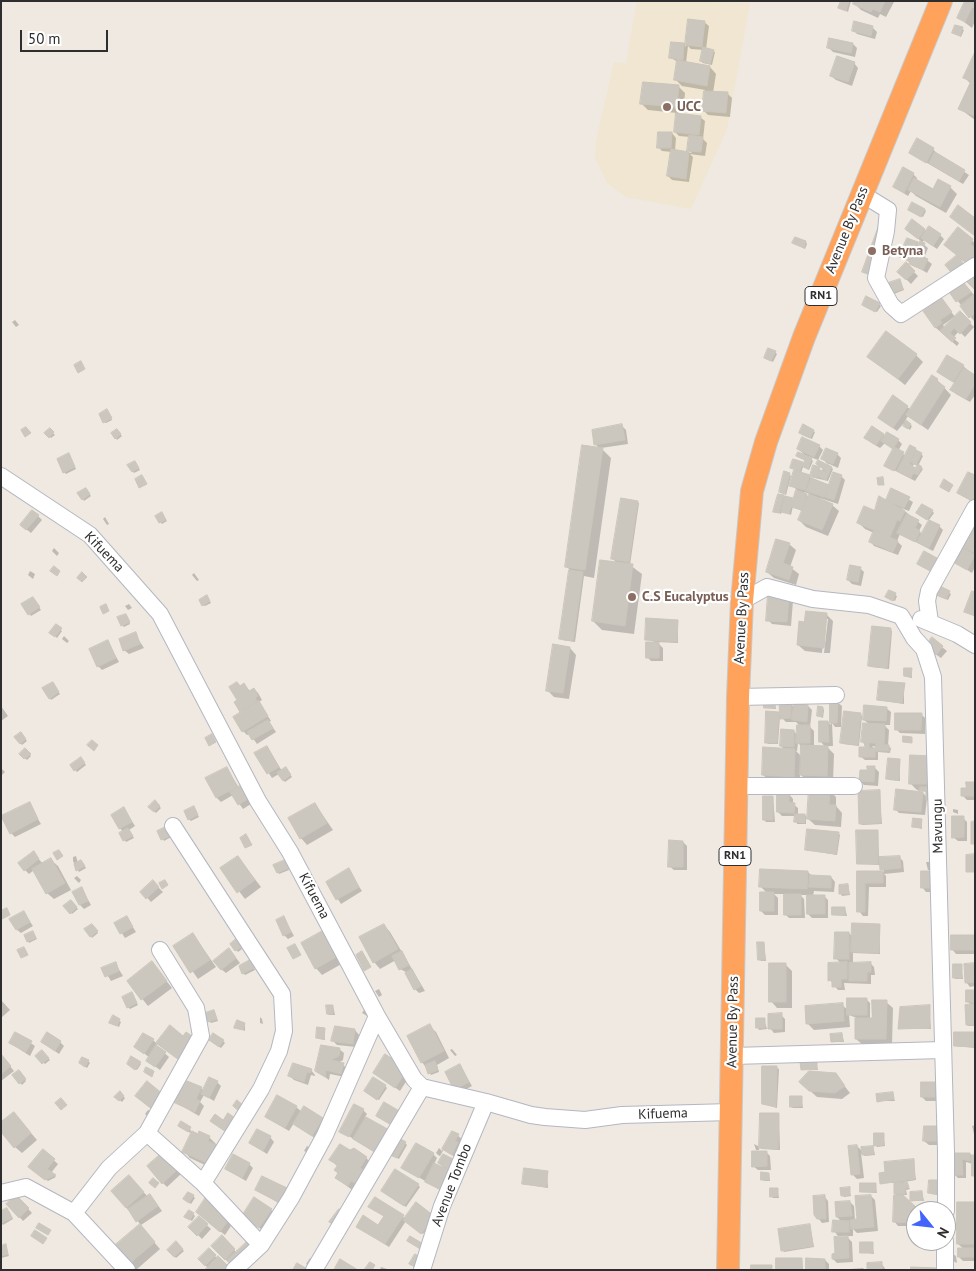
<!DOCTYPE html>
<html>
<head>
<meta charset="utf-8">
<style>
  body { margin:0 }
  #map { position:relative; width:976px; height:1271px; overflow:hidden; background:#efe9e1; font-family:"PT Sans",sans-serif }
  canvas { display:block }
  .frame { position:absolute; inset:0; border:2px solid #2e2e2e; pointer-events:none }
  .north { position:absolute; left:906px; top:1201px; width:50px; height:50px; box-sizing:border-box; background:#fff; border:1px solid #ababab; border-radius:50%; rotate:119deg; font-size:14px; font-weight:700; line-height:20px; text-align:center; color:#2e2e2e }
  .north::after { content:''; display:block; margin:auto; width:18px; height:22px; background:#4264fb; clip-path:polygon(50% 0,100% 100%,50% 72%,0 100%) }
  .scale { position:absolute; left:20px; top:30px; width:88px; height:22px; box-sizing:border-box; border:2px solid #2e2e2e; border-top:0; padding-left:6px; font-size:15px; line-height:18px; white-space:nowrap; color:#2e2e2e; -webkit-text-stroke:4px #fff; paint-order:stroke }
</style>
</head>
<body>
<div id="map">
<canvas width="976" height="1271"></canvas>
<div class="frame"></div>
<div class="north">N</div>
<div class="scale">50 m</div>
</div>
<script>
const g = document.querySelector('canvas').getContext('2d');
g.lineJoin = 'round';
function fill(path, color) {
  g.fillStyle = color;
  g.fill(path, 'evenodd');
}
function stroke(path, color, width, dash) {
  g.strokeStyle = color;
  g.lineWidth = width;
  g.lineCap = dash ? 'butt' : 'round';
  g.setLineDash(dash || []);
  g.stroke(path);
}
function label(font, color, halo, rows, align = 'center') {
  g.font = font + ' "PT Sans",sans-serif';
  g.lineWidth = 4.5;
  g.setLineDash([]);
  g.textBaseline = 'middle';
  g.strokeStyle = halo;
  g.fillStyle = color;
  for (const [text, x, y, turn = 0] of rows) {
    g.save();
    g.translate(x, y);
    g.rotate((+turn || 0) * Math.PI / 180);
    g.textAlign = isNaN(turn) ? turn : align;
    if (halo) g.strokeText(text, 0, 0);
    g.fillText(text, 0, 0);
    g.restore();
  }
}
fill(new Path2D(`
  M637,1L750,3L727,129L691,209L626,197L607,183L595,157L596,141L614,62L626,63Z`), '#f0e6d1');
fill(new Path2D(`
  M842,1H851L848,12L840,8Z
  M856,1H893L894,2L886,17L880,14L878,18L861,10L854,3Z
  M975,1V21L972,28L959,18Z
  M689,21L704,22L709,26L706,49L715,52L712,65L703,63L701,61L704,50L691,49L688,46L686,63L710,67L716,74L713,93L728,94L732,98L730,117L708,115L704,111L705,90L682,86L675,79L678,62L671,58L684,44L686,47Z
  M855,23L873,28L877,32L875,39L857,34L853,30Z
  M962,29L964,30L961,37L954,33Z
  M853,44L857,48L855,57L833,52L829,48Z
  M975,55V120L959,108L971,84L964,77Z
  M854,63L858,68L852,86L836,80L831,76Z
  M679,87L685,93L683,115L700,117L705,121L703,139L707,143L705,156L690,154L693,157L689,182L672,180L668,176L672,152L662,151L658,147L672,133L676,138L675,151L692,153L689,150L690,137L679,136L675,132L677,113L648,110L642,104Z
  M933,149L937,154L969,175L963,184L910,153Z
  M913,174L917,178L916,181L934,191L950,187L957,194L946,213L916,196L911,191L908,196L894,187Z
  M925,210L926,211L923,217L911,211Z
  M958,229L975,243V269L957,257L960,279L975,296L974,321L948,289L960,280L947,265L958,256L946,245Z
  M924,230L940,235L944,239L937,249L924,240L922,243L928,248L924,258L932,264L927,273L901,257L917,243L919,245L921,241L911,233Z
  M806,242L807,244L805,249L794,243Z
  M906,264L918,276L911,284L899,272Z
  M900,281L904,290L894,294L892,292Z
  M945,303L955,317L960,313L974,327L965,337L959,331L953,338L959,343L957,346L936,328L924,311ZM953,318L954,319L945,328L943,325Z
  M879,304L881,306L877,312L865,306Z
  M15,320L19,325L16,327L12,322Z
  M775,352L777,354L773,362L767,359Z
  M916,355L923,362L905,385L869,356Z
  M963,366L975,376V395L970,402L956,394L952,389L956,384L939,372Z
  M937,380L951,395L928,430L908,416L905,421L912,426L910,430L903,424L897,431L879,418L894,397L911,410Z
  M108,412L112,420L106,423L104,422Z
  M622,426L626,430L628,444L601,448L611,458L594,578L584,576L575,642L562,640L561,638L570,570L566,566L600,449L595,444Z
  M50,430L55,435L51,438L46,433Z
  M117,431L122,436L117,440L116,438Z
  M813,431L815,432L812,439L802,435Z
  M883,435L898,440L902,444L898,451L906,456L915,449L923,456L918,466L923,469L915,481L886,466L894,450L885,443L880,448L870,442ZM914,464L918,466L916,471L912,467Z
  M819,446L823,450L818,460L808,456L813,461L809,470L803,467L801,473L830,486L841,476L845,480L838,504L820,498L819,500L832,505L839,511L828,536L806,527L799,520L803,512L793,506L791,515L782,511L781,514L775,511L784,496L794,501L797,490L791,485L796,470L792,468L802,463L804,465L806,461L797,456H806L798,449ZM804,492L810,494L809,498Z
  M837,454L841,458L838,468L827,463L833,469L828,481L811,477L814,466L822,471L823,468L830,467L823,459Z
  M69,455L76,469L66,474L64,472Z
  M136,464L140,470L134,473L129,466Z
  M789,474L791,476L786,495L780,492Z
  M975,477V503L958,493Z
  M892,490L913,502L909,511L901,508L922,525L919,531L922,534L939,526L943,530L933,551L900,534L897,541L902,546L898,555L874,546L870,541L874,533L865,529L858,522L881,515L876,510L887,502Z
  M87,491L91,496L84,501L83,499Z
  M637,502L639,503L630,565L642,574L634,634L602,630L593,621L617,563L613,559Z
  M932,511L934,513L929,520L919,515Z
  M163,515L167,521L162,524L156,516Z
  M38,516L42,520L31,533L26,529Z
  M105,517L109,524L107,525L103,519Z
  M974,529L975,567L972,573L953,561L963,549Z
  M789,544L796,550L790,567L799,574L796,585L774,578L767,572Z
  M54,548L59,553L57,556L52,551Z
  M860,568L864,572L861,586L852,584L848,580Z
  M30,571L35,574L33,579L28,575Z
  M194,573L199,580L197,581L192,575Z
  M940,587L951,594L948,600L939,596Z
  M889,592L897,596L895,601L888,598Z
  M207,596L211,603L205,606L203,605Z
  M789,597L793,601L791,626L772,624L768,620Z
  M34,600L41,610L31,616L23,605Z
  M129,604L132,608L128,610L125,606Z
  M827,615L833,621L830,653H824L828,619H825L822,653L805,651L798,645L805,623Z
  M127,617L130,624L124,627L122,625Z
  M678,621V643L657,642L663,648V661H651L647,657L655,642L646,639Z
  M56,626L62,631L57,638L51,632Z
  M890,629L892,631L889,669L871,667L869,665Z
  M135,634L144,648L129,654L124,650Z
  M64,636L69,641L67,643L62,639Z
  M932,639L947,651L941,658L931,651Z
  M108,642L119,662L102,670L98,666Z
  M554,646L570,648L576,655L569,699L554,697L547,690Z
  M911,669L912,678L907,677L905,676Z
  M904,684V704L878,700Z
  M54,685L60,694L51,700L50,698Z
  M244,685L250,691L254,689L258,693L262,700L259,702L271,721L269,722L276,732L257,744L250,734L247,735L243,731V713L239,701L240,687Z
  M832,702H837L842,706L841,727H835L832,723L833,746H826L834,754L833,782L807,781L800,774V782L770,781L763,775L784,749L781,746L794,731L797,735L800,726L796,722H786L780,716L778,744H768L766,742L778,713L781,716L790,703L795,708L808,706L812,710L810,727L814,731V747L826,748L821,742L828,722L831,725ZM798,743L801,746L802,757L796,751H797Z
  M775,703L776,709L765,708Z
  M1,706L8,716L1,721Z
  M823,708L824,710L823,718L818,715Z
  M886,708L891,712L890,725H884L889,730L888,746L891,748L890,753L878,752V760H865L860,756L866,749L863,742L869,724L864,720ZM872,746L877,747V752Z
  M860,714L862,716L859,746L843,744L841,742Z
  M921,714L925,718V734L900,733L896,729Z
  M21,734L27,741L22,745L16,737Z
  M267,747L282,771L287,770L292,777L285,782L279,774L272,778L256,754Z
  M25,750L31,756L27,760L21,754Z
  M933,758L929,802L927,799L925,815L899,813L895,809L923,793L927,797V792L917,790L910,783Z
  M81,759L86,765L77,772L72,766Z
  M900,760V781L889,780L888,778Z
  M1,768L5,772L1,776Z
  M227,768L239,788L254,802L243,809L233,795L221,802L217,798Z
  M875,768L879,772L878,786L864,785L860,781Z
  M975,783V800H967L963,796Z
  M830,791L836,797V806L842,813L841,827L815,825L806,817V824H797L796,816H782L778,812L789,794L793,799V804L798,808V815H805L808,819Z
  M879,792L882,824L862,825L860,823Z
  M773,797L775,822H766L764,820Z
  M155,802L161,808L156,813L150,807Z
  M29,804L41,824L15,837L11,833Z
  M315,804L333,830L307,845L301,838Z
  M194,808L199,817L191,821L189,819Z
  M124,809L135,826L129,830L134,838L126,842L120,833L123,832L120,828Z
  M953,809L958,810V814L953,812Z
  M963,818L967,822V841H958L953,837Z
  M921,820L922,829L913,826Z
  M159,831L173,836L164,841Z
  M878,831L879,858L899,857L903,861L904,872L884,874L886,876V887H869L868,916H863L859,911V872H884L881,865L858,864Z
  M838,833L840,835L837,855L806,850Z
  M683,842L687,846V870H674L669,866Z
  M76,856L78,863H83L86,868L79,872L73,861V857Z
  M37,857L43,864L51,860L58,866L71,890L54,899L47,893L34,870L29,874L25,870Z
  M238,857L261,887L245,899L222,869Z
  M285,861L289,870L279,874L278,872Z
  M926,862H935L937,870H928Z
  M348,870L362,891L341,904L327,882Z
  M808,872L812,876L831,877L835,882L834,892L814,891L813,896H824L828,900V918H812L808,914V895H800L804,899L805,918H789L785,914V894H774L778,898V915H765L761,911L768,894L761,887Z
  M923,872L939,892H926L922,887Z
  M77,876L81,880L79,883L74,878Z
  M153,882L163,892L151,902L142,892Z
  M848,886L850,895L842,896L841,894Z
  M82,889L91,905L84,909L80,905Z
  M70,901L78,909L72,914L65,906Z
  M845,908L847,916L833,915Z
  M24,913L33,926L21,933L16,929Z
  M127,918L136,932L125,938L116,924Z
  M284,918L294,936L288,939L284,935Z
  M384,925L390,932L425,991L419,993L415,989L406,972L400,969L396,960L380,969L374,962Z
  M880,925V954L853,953V964L870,963L874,967L875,975H871V984L844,983L845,990H838L830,980L841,964L836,958L849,933L853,937Z
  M94,927L98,933L92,938L91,936Z
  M325,931L345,962L322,975L316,968Z
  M34,934L37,939L29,943L28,941Z
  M193,934L216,967L198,979L175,946Z
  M975,936V954H956L952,949Z
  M238,942L242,949L238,952L232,944Z
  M764,943L766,961H761L759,959Z
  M233,954L240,963L226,973L221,969Z
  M115,963L123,976L111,981L103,968Z
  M152,963L172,988L148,1006L128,981Z
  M252,963L255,970L245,975L243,973Z
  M785,964L792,971V1008H777L771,1001Z
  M975,965V986L970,987L966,982Z
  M961,966L963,979H956L954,978Z
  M379,989L382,995L379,997L375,991Z
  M975,991V1026H969L967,1025L972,1006L967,1001Z
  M133,996L138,1005L130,1009L128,1007Z
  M866,999L870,1003V1020H873L886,1002L893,1008L892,1045H863L856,1039L857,1018L849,1015L850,1027L814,1030L807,1023L842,1005L848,1010Z
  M1,1000L10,1010L1,1018Z
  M333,1006L335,1015H329L328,1014Z
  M929,1007L931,1029L899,1028Z
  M364,1010L369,1012V1017L362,1013Z
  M214,1011L218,1021L211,1023L209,1021Z
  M781,1015L785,1019V1032L774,1033L770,1028Z
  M114,1017L121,1022L119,1027L113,1024Z
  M260,1017L262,1019L263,1024L260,1023Z
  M764,1019L767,1029L759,1030L758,1028Z
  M245,1024V1031L236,1027Z
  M429,1026L436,1032L449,1058L437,1065L439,1072L431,1075L422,1062Z
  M324,1029L325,1040L319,1039L317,1038Z
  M355,1030L359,1035L356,1047L337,1045L333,1041Z
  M16,1033L35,1046L30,1056L10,1043Z
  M975,1033V1048L955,1046Z
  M842,1034L844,1042H832Z
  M153,1040L157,1044L156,1046L169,1057L160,1070L148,1061L150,1058L136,1047Z
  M223,1041L225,1043L221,1048L212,1042Z
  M42,1042H60L64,1046L59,1054Z
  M339,1049L344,1053L343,1060L338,1063L348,1068L345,1077L330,1074L329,1080L317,1071Z
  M452,1049L457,1055L455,1056L450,1050Z
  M42,1052L50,1060L45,1064L37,1056Z
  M1,1055L14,1071L1,1081Z
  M88,1061L90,1063L87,1068L82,1065Z
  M140,1063L141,1064L137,1070L130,1065Z
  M816,1063L818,1070L802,1069Z
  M460,1066L472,1086L459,1093L455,1089Z
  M777,1068L779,1069L777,1108L764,1104Z
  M311,1070L315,1075V1076L311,1075L308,1085L294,1080L290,1076Z
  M19,1072L26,1081L22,1085L14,1075Z
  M374,1073L411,1074L400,1091Z
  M835,1074L850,1093L842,1099L817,1097L808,1089Z
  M217,1082L221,1086L214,1101L204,1095L200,1102L204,1106L199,1116L175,1102L201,1088L204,1091Z
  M934,1084L938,1088V1101H926L922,1097Z
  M385,1086L387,1088L379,1100L367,1093Z
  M120,1093L125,1098L122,1102L116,1097Z
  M892,1093L895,1101H878Z
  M801,1097L803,1108H793L791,1107Z
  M296,1107L302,1112L304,1108L326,1124L316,1139L294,1123L289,1131L266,1117Z
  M148,1110L152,1112L151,1119L145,1114Z
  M363,1110L367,1114L365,1117L390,1132L385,1159L341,1131Z
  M779,1115L780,1150L762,1149L759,1147V1150H756L754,1144L760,1147Z
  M20,1120L37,1140L22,1153L15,1147Z
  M975,1125V1138L972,1126Z
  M179,1126L190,1128L191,1132L209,1137L216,1144L218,1171L190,1158L184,1151L192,1134Z
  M936,1128L941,1132L940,1145H929L924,1141Z
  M453,1132L462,1139L459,1145L462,1147L456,1158L444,1149L440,1156L438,1155L436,1153L439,1148L442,1151Z
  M883,1134L885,1146L877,1147L876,1145Z
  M270,1137L274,1142L267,1154L250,1143Z
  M405,1143L407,1145L399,1159L393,1156Z
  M307,1146L313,1149L312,1155L304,1151Z
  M857,1146L863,1152L873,1147L875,1155L865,1156L861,1153L864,1178L857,1179L853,1175Z
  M43,1151L58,1164L51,1173L56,1177L48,1181L34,1171Z
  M350,1152L366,1158L373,1164L355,1192L336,1178L339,1174L338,1167L331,1160Z
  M766,1152L770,1156L771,1170H758L753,1166Z
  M433,1154L437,1158L434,1164L446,1170L439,1163H458L449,1195L403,1168Z
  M954,1154H970L975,1157V1177L973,1164L966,1162V1178H958L954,1174Z
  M167,1158L181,1174L167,1187L163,1183Z
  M913,1161L916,1180L904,1182L910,1189L906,1190L907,1195H901L918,1211L916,1226H898L894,1221L898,1196L895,1194V1183H881Z
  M249,1164L253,1168L246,1181L226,1169Z
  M547,1172L548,1188L523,1184Z
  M769,1174L770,1181H764L763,1179Z
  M129,1176L148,1197L150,1196L154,1200L162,1211L141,1225L112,1191Z
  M937,1181L938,1195L931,1194L930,1192Z
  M875,1184L877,1193L861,1192Z
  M418,1185L420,1187L406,1207L384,1192Z
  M286,1189L291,1193L284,1206L256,1190Z
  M777,1189L779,1198H773L772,1197Z
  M849,1189L851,1196L844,1197L842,1195Z
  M922,1193L924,1201L911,1200Z
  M16,1196L32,1213L23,1221L8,1204Z
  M193,1196L195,1198L191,1204L186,1201Z
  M824,1196L828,1201L829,1222L822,1223L818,1218Z
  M871,1196L875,1200L878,1231L857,1233L853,1229V1236H838L834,1231L842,1222L837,1217L850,1202L854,1206L855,1221L859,1220Z
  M975,1203V1261H963L959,1257L964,1249L958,1244Z
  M1,1206L3,1212L9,1211L13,1219L3,1225L1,1222Z
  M369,1207L406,1218L435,1219L423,1234L406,1221L389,1247L358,1227H378L385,1217Z
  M271,1210L275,1214L264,1231L247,1220Z
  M193,1214L195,1216L192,1221L187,1218Z
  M199,1218L211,1229L202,1239L190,1227Z
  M235,1220L225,1235L207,1221Z
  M810,1225L814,1247L784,1252L782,1250Z
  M146,1233L160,1249L136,1270L129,1263Z
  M846,1236L852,1242L853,1262L837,1263L833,1259Z
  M222,1237L237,1253L250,1241L229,1263L212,1246Z
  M176,1243L184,1251L176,1258L169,1250Z
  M872,1243L874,1254L861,1252Z
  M5,1246L9,1256L1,1258V1247Z
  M209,1250L217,1258L208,1268L199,1259Z
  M953,1254L956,1256L957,1263L953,1261Z
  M310,1258L314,1260L308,1265L306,1264Z
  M802,1259L803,1270H777Z
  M825,1260L829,1264V1270H807Z
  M881,1263L886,1270H868Z
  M381,1267L390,1270H380Z
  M863,1268L865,1270H850V1269Z`), '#0003');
const building = new Path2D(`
  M841,1H849L846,11L838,8Z
  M854,1H885L880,12L873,9L871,12L853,4Z
  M965,1H975V8L972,7L965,22L957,18Z
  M688,19L705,21L702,47L685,45Z
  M854,21L873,26L871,36L852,31Z
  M955,25L963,27L960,36L952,33Z
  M829,38L853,43L851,53L827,48Z
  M671,42L684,43L683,60L669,58Z
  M703,47L714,50L710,64L700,61Z
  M975,52V116L958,109L971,81L963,78Z
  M837,56L855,62L848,82L830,76Z
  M677,60L710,66L707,86L674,80Z
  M643,82L679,85L677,107L640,104Z
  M704,91L728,92L726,113L702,111Z
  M676,113L701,116L699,135L674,132Z
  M658,132H672L671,148H657Z
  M689,135L703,137L701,152L687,151Z
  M917,138L934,148L926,163L909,153Z
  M671,149L689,152L686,179L667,176Z
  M935,152L965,170L959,181L929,163Z
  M903,167L914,173L904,193L893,187Z
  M914,178L933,189L938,179L951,186L940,207L908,190Z
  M912,202L925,209L921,217L908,210Z
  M958,205L975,218V236L950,217Z
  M912,219L925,229L918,239L905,229Z
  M879,225L873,276L862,272Z
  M929,226L941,234L933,246L921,238Z
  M958,227L973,239L970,244L975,248V255L968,264L944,245Z
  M795,237L806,241L804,248L792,243Z
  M907,238L918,242L910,261L899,257Z
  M920,241L925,243L919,255L928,259L923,270L909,264Z
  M957,255L966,267L955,277L945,265Z
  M906,262L915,271L906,280L897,272Z
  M975,275V290L964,279Z
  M900,279L903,289L891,293L888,283Z
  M961,279L971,292L956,302L947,289Z
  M975,294V313L969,318L960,306Z
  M866,296L880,303L875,312L862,305Z
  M941,297L952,312L940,320L942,323L935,328L923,311Z
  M960,311L971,322L960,334L954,328L950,333L956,338L952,342L940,331Z
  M886,331L917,354L898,379L867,357Z
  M768,348L776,351L771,361L764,358Z
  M947,355L964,365L953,382L937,372Z
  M81,361L85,369L78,373L74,365Z
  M964,368L975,375V384L966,399L950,390Z
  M932,375L938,379L937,381L945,387L921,425L906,415Z
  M893,395L908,406L893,428L878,418Z
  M107,409L112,418L103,423L99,414Z
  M906,420L911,424L908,429L903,426Z
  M622,424L625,440L594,445L592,430Z
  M803,424L814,430L810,438L799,433Z
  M872,426L884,434L876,445L864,438Z
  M26,427L31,433L25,437L21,430Z
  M50,428L54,432L49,438L44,433Z
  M117,429L121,434L115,439L111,433Z
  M887,432L899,439L893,449L881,441Z
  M802,437L820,445L814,457L797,449Z
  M582,445L603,448L585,570L565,567Z
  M910,445L916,448L909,463L915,468L911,478L897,471Z
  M894,447L904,452L894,471L884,466Z
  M826,448L838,453L833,464L821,459Z
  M916,450L922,453L916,465L910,462Z
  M798,452L812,458L808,469L802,466L805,460L796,456Z
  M69,453L75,467L63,473L57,459Z
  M793,459L803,462L800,471L790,468Z
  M818,460L832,467L829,473L816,464Z
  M135,461L139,468L132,472L127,465Z
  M918,464L922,467L918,475L913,473Z
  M813,465L820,467L817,478L810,476Z
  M794,470L810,475L805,490L789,486Z
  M820,470L829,473L826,480L817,476Z
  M784,471L790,473L785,494L779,492Z
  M833,472L842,475L834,500L825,497Z
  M968,472L975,475V494L972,501L957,493Z
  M142,475L147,484L139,488L135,479Z
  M883,477L884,485H878L877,478Z
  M811,478L829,485L824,497L806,491Z
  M944,479L953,485L949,492L940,487Z
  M86,488L90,494L82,500L77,493Z
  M891,488L910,497L904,508L886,500Z
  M796,490L807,494L802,510L791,507Z
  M778,494L784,495L779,513L773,512Z
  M809,494L833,504L822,530L798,520Z
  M785,496L793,498L789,514L781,512Z
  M879,496L905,511L900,521L875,510Z
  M621,498L638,501L629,562L611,559Z
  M922,504L933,510L927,520L916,513Z
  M864,506L897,520L890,537L857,523Z
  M32,510L39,515L26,530L20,525Z
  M162,512L166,520L159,523L155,516Z
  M907,514L919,520L915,528L920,531L915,542L897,533Z
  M929,520L940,525L929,548L917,542Z
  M973,527L975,528V553L963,547Z
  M874,530L898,541L893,552L869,542Z
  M776,539L790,543L783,563L793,567L789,580L766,572Z
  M960,546L975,555L967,570L951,561Z
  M924,551L937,558L930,571L917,564Z
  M600,560L633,564L625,626L592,621Z
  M850,565L861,567L858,582L847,580Z
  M54,566L60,571L57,576L50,571Z
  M569,570L583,572L573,641L559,639Z
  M82,572L87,577L82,582L77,578Z
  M940,586L950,591L946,599L936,595Z
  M889,590L896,593L893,601L885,597Z
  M972,591L975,592V616L964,612Z
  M768,594L789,596L787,622L766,621Z
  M207,595L210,601L202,606L199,600Z
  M33,597L40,607L28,615L21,604Z
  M106,604L109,611L103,614L100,607Z
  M806,611L827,613L824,648L797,645L799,621L804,622Z
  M126,614L130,622L121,626L117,617Z
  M646,618L678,620L677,642L645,640Z
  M56,624L62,628L55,637L49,633Z
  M872,626L891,628L887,668L868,666Z
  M136,632L140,644L123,651L119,639Z
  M932,637L943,646L936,655L925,647Z
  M108,640L116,658L97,667L89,649Z
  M646,642H659V658H646Z
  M553,644L570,647L563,693L546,691Z
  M904,668H912L911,677L904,676Z
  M879,681L905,683L902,703L877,700Z
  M53,682L59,692L49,699L42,688Z
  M237,682L240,686L244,683L249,691L254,688L258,696L255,698L257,701L240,712L234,702L237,700L229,687Z
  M830,700L838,701L837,723H830Z
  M259,701L268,716L242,732L233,717Z
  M764,702H775V708H764Z
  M791,702V718L780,719L779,703Z
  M794,703L808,705L807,722L792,720Z
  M864,705L887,707L886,721L863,720Z
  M818,706L823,707L822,717L817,716Z
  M766,711L779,712L777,743H765Z
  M844,711L861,713L858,745L840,743Z
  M895,713H922L921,730H895Z
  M268,720L273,728L252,740L247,732Z
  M819,721H828L829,742H819Z
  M863,723L885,724L884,744L861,742Z
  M797,725H810V743H796Z
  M781,729L794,730V747L780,746Z
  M21,732L26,739L20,744L14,737Z
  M212,734L216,742L209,746L205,738Z
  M903,736L912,737V743L903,742Z
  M92,740L98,745L94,751L87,745Z
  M865,743H869V748H875V757H859V747H865Z
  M876,744L889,745V751H876Z
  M801,745L828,746L827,776L800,775Z
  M267,746L279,767L267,774L254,753Z
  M763,747L795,749L794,777L762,775Z
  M25,748L31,754L24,759L19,754Z
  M910,755L933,756L932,784H909Z
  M81,757L85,763L74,771L70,765Z
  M888,758L900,759L899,780L886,779Z
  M867,766H875L874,782L859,781L860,770H867Z
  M227,767L237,787L216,798L205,778Z
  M286,767L291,775L283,781L277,773Z
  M966,782H975V796H961V788H966Z
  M243,784L251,797L238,805L230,792Z
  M920,787H935V800H926V791H919Z
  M809,788L830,789L829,805H836L835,821L807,819Z
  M896,789L923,792L921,812L894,810Z
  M880,790L881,823L859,824L858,791Z
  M777,793H789V802L795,803L794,813L777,812Z
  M763,796H773V820H763Z
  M155,800L160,806L154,812L148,807Z
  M30,802L38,819L10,834L1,816Z
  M315,803L327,823L300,839L288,818Z
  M194,806L198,815L188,820L184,811Z
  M124,807L132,822L119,829L111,815Z
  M795,814H805V823L794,822Z
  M952,816H964V837L952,838Z
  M913,818L922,819L921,828L912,827Z
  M975,821V844H971V822Z
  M168,826L172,835L161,840L157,831Z
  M128,828L133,836L123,841L119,833Z
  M807,829L839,832L836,854L805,850Z
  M856,830H878V864H857Z
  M246,834L252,845L245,848L240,838Z
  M669,840L683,841V867H668Z
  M59,850L63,856L57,860L53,853Z
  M34,851L39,859L24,871L18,863Z
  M975,854V872H966V855Z
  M238,856L255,880L237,893L220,868Z
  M900,856L901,868L880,870L879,857Z
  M51,858L65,883L46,894L32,869Z
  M81,860L85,866L76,871L74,864Z
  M285,860L289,868L277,873L273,865Z
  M349,868L359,887L336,900L326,882Z
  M760,869L808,871L807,889L759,887Z
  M857,871H883V883H865V912H857Z
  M921,871H935V888H921Z
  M810,875L831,876V888L809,887Z
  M153,880L159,887L146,899L140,892Z
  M165,880L168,885L162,889L159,883Z
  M848,884L849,894H839V885Z
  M82,887L88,901L79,905L72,892Z
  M760,892H774V911H760Z
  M784,894H801V915H784Z
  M807,895H825V914H807Z
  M71,900L77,907L70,914L63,906Z
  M832,907H845V915H832Z
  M7,908L10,915L2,919L1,911Z
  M24,911L30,922L16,930L9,919Z
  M127,916L133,927L120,934L114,923Z
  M284,916L291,932L283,936L276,920Z
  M852,923L880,924L879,953L851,952Z
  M92,924L98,931L90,937L84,929Z
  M384,924L398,949L373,963L359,937Z
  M326,929L340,955L315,969L301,943Z
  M33,931L36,938L27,942L24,935Z
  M835,932H849V959H834Z
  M193,933L210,960L190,973L173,946Z
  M951,935H975V950H951Z
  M236,939L242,947L235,951L230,944Z
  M757,942H764L765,960H758Z
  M295,944L301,955L293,959L287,948Z
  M24,947L28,955L21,958L17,950Z
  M229,948L236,958L221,970L213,961Z
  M362,951L371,967L364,971L356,955Z
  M402,951L409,965L399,970L392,956Z
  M250,960L254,968L242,974L239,966Z
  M152,961L167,981L141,1000L127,981Z
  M116,962L119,971L105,977L101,968Z
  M847,962V979H841V987H832V980L828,981V963Z
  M871,962V972H867V981H849V963Z
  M769,963H786V1002H769Z
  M975,963V982L965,983L964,964Z
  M953,964H962V978H953Z
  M412,969L421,986L414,990L405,973Z
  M966,990H975V1002H966Z
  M132,992L137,1003L127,1008L122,997Z
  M847,998H867V1015H847Z
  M872,1000H887L886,1039H855V1018H872Z
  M843,1003L844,1021L806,1024L805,1006Z
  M975,1004V1025H966L965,1005Z
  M326,1005H333V1014H327Z
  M930,1005V1028L898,1029L900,1007Z
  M214,1010L217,1019L208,1022L205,1013Z
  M782,1013V1029H768V1014Z
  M113,1015L120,1019L117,1026L109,1023Z
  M756,1018H765V1028H756Z
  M237,1020L245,1023L243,1030L234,1028Z
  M430,1024L444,1051L421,1063L407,1036Z
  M170,1025L183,1036L186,1032L195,1038L179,1060L156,1043Z
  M335,1026L355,1029L353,1044L331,1041Z
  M317,1027L325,1028L324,1039L316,1038Z
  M15,1032L32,1041L26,1052L9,1043Z
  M47,1032L61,1041L55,1051L41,1042Z
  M954,1032H975V1047L954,1046Z
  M143,1033L154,1039L144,1054L134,1047Z
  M213,1033L224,1040L219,1047L209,1040Z
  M842,1033L843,1041L831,1042L830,1034Z
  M156,1045L166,1052L155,1067L146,1061Z
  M321,1045L340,1048L339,1056L331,1060L344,1063L341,1074L326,1070L325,1077L315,1071Z
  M42,1050L49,1058L42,1064L35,1056Z
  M1,1054L11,1066L1,1074Z
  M385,1054L408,1069L395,1088L373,1073Z
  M131,1056L141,1062L135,1070L127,1064Z
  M82,1057L89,1060L85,1067L79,1063Z
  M435,1061L438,1070L428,1074L425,1065Z
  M817,1061V1069L801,1070L800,1062Z
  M293,1063L312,1069L310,1073L307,1072L304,1082L288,1076Z
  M460,1064L469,1082L454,1090L445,1072Z
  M762,1066H777L776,1107L762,1104Z
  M146,1067L154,1071L152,1077L144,1072Z
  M19,1070L26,1079L19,1084L12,1075Z
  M809,1071L836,1073L845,1086L835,1093L809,1091L799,1082Z
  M209,1077L218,1081L209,1098L201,1094Z
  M373,1077L386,1085L377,1100L364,1091Z
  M147,1081L164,1095L153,1110L135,1096Z
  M187,1081L202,1087L196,1099L200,1101L195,1112L173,1102Z
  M921,1082H935V1097H921Z
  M120,1091L124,1096L119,1101L114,1097Z
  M893,1092L894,1099L877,1102L876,1094Z
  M277,1095L297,1106L285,1128L265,1117Z
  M790,1096H802V1106L790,1107Z
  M61,1098L67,1105L61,1110L55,1103Z
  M237,1100L245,1107L240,1112L233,1106Z
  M384,1102L401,1112L393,1126L376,1116Z
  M354,1104L364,1109L349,1137L339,1132Z
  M304,1106L323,1118L312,1136L293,1124Z
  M14,1112L31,1133L14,1148L1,1132V1122Z
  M228,1113L235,1118L226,1132L210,1121L215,1114L223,1120Z
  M760,1113H779L778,1149L759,1148Z
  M366,1117L391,1131L378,1154L353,1139Z
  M181,1121L191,1127L188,1132L178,1126Z
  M924,1126H937V1141H923Z
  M257,1129L271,1136L263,1151L249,1143Z
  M192,1131L198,1134L199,1131L210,1136L208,1141L220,1147L212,1165L182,1152Z
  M452,1131L459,1134L455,1141L458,1142L452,1155L442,1149Z
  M874,1133H884V1145L874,1146Z
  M399,1138L406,1142L397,1158L390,1155Z
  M416,1143L434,1153L419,1178L401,1168Z
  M340,1144L350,1150L354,1148L367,1157L360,1168L365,1171L357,1184L351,1181L348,1186L335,1178L338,1173L334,1170L338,1165L329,1160Z
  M857,1145L860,1174L851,1175L848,1146Z
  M873,1146L874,1154L862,1155L861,1147Z
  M43,1149L55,1159L41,1177L28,1167Z
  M752,1151H767V1166L752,1167Z
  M163,1152L178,1169L162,1184L147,1166Z
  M952,1153H970V1161L962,1159L963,1175H953Z
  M233,1154L250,1163L242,1178L225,1169Z
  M443,1154L459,1162L453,1172L438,1163Z
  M972,1155H975V1176H972Z
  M914,1159L915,1179L880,1184L879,1173L885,1172L884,1162Z
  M434,1163L455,1173L445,1192L425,1182Z
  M524,1168L548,1171L546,1187L522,1184Z
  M47,1169L56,1175L45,1180L41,1177Z
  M395,1169L419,1184L404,1206L381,1191Z
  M761,1172L769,1173V1180H761Z
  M129,1175L144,1192L126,1208L111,1191Z
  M262,1176L287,1188L280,1203L255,1190Z
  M153,1178L159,1183L155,1188L149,1183Z
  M929,1180H937L936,1194L928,1193Z
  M907,1182L909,1187L905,1189V1194H894V1183Z
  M860,1183H876V1192H860Z
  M850,1187V1195L841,1196L840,1188Z
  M770,1188H778V1196L770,1197Z
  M922,1191L923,1200L910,1201V1192Z
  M188,1192L194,1195L189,1203L183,1199Z
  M150,1194L158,1206L136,1222L128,1209Z
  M16,1195L29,1208L19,1218L6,1204Z
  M825,1195L826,1219H817L814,1215L813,1196Z
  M871,1195L874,1227L851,1229L850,1220L857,1219L855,1196Z
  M894,1195H903L917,1208L916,1223L893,1222Z
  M206,1197L232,1215L220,1232L196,1212Z
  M254,1197L272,1209L259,1228L242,1216Z
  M375,1197L404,1215L385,1244L356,1227L363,1215L378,1225L384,1216L368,1207Z
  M850,1201L852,1216L836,1217L835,1202Z
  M416,1202L434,1216L421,1234L403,1220Z
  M957,1202H975V1244H957Z
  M7,1208L12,1218L1,1223V1211Z
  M339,1209L345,1213L336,1226L329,1222Z
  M189,1210L194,1213L190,1220L184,1217Z
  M199,1216L208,1224L197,1236L188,1227Z
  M833,1220L849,1221V1232H832Z
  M39,1223L51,1230L48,1235L36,1228Z
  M140,1224L155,1242L129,1264L114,1246Z
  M810,1224L813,1246L781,1251L778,1229Z
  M35,1230L47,1238L43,1244L31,1236Z
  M222,1235L235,1249L225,1260L211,1246Z
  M410,1236L425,1245L422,1250L407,1241Z
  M848,1236L849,1258L832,1259V1254L835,1253L834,1237Z
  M250,1239L257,1246L234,1267L227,1260Z
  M176,1241L183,1249L174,1257L167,1250Z
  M860,1242H873V1253H860Z
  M6,1244L8,1254L1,1256V1246Z
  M209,1248L216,1255L205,1266L198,1259Z
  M958,1248H975V1257H958Z
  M415,1254L420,1257L415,1267L409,1264Z
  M218,1256L229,1267L226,1270H205Z
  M776,1258H802V1270H776Z
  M806,1258L825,1259V1270H806Z
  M340,1259L358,1270H334Z
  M370,1262L375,1265L372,1270H367L365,1269Z
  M882,1262V1270H867V1263Z
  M297,1263L309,1270H293Z
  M751,1265H772V1270H751Z
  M911,1267L937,1268V1270H911Z`);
fill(building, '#cbc7bf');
stroke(building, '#cbc5ba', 1);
const minor = new Path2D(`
  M862,194L888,210L886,231L876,278L891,305L901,314L975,266
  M1,476L90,535L160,614L258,801L290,852L377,1016L414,1079L422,1087L486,1102L531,1115L545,1117L585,1120L622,1115L731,1112
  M742,601L767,587L813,599L869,605L901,616L914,638L924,649L933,677L946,1152V1211
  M921,619L957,634L975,645
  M930,622L927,601L929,591L975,508
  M738,697L836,695
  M736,786H854
  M173,826L282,994L284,1031L279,1051L261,1089L203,1183
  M733,1056L942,1050
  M147,1133L203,1183L261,1245
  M1,1193L26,1187L74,1213L127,1270
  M74,1213L109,1168L147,1133L201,1036L196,1008L160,950
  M234,1270L261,1245L291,1198L325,1135L377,1016
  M314,1270L422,1087
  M422,1270L442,1206L486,1102
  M945,1270V1241`);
const highway = new Path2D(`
  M728,1270L738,697L742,601L752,491L766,442L804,337L941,1`);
stroke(minor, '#b4b7c1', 18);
stroke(highway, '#c9c9c9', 24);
stroke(minor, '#fff', 16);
stroke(highway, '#ffa35c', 22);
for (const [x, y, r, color] of [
  [667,107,5,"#8d6e63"],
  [872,251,5,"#8d6e63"],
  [632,597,5,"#8d6e63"]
]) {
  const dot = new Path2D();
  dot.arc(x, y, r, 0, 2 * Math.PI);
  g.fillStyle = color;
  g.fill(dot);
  stroke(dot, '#fff', 2);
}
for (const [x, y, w] of [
  [821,296,32],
  [735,856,32]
]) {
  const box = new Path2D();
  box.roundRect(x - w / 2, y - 9.5, w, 19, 4);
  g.fillStyle = '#fff';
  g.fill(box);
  stroke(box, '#2e2e2e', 1);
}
label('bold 12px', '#2e2e2e', null, [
  ["RN1",821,296],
  ["RN1",735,856]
]);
label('bold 14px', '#785e54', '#fff', [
  ["UCC",677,107],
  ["Betyna",882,251],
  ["C.S Eucalyptus",642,597]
], 'left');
label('14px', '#2e2e2e', '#fff', [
  ["Avenue By Pass",847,230,-68],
  ["Kifuema",104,552,46],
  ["Avenue By Pass",742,618,-87],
  ["Mavungu",938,826,-91],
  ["Kifuema",314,896,62],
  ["Avenue By Pass",733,1022,-89],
  ["Kifuema",663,1114,-2],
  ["Avenue Tombo",452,1185,-69]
]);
</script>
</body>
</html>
